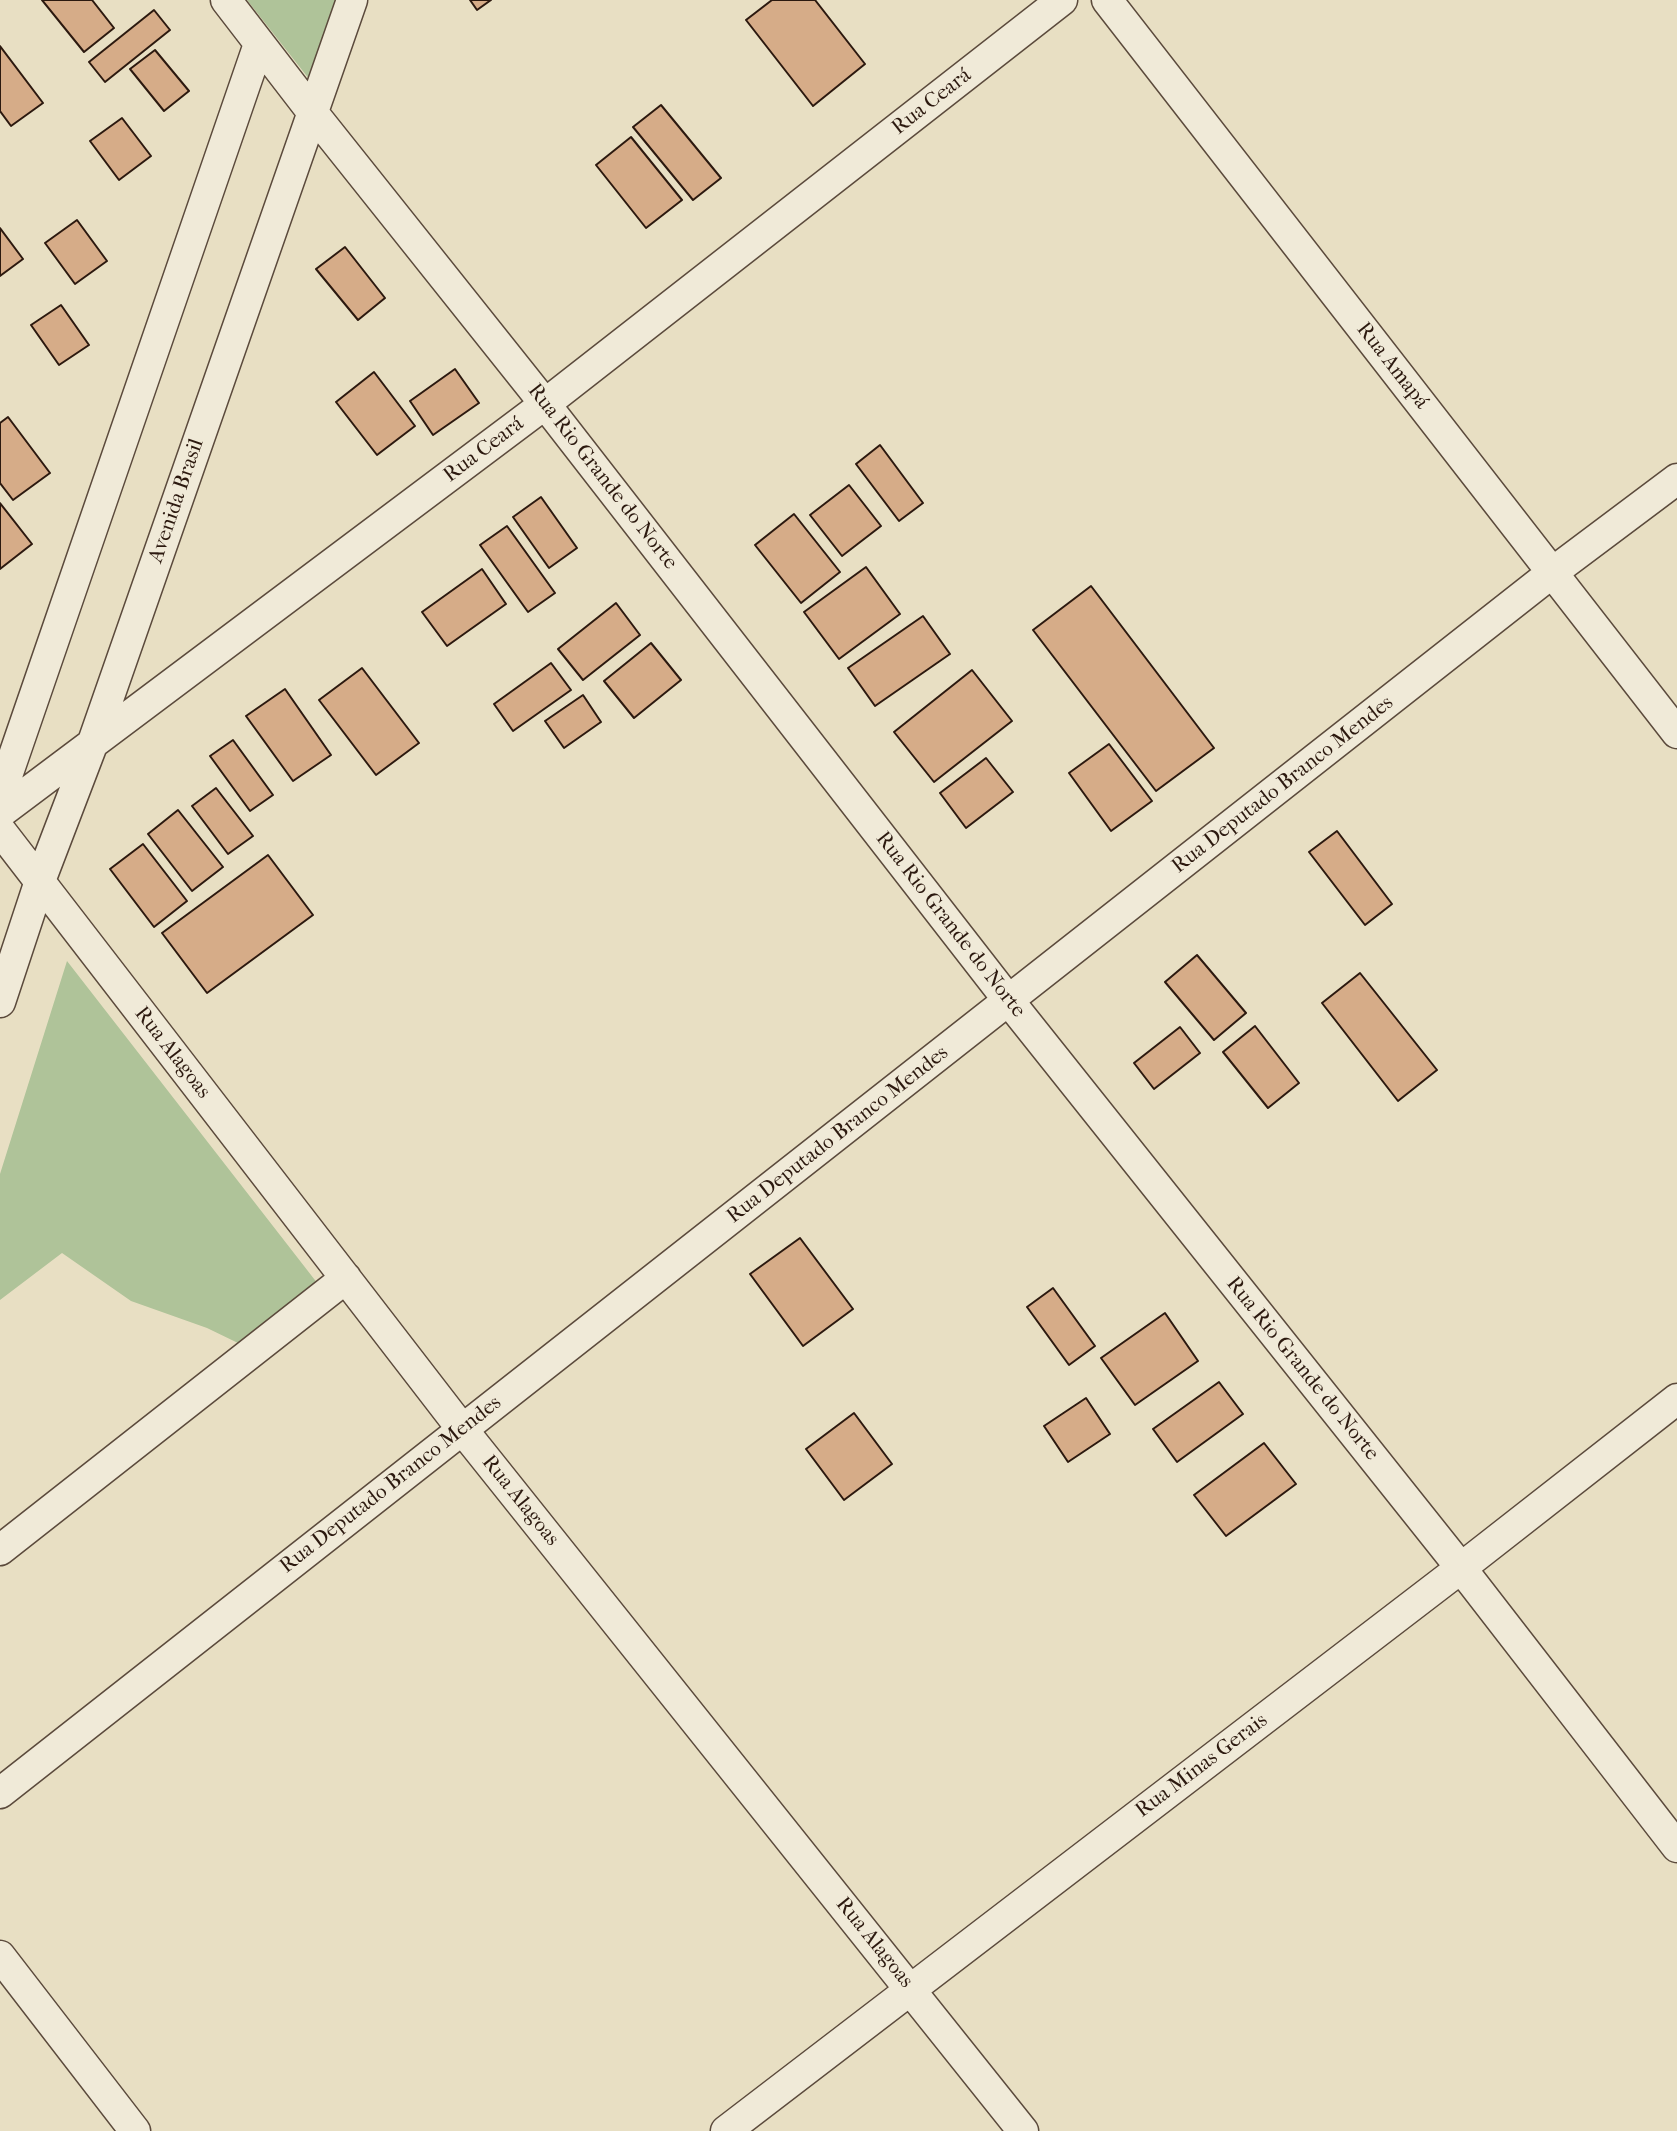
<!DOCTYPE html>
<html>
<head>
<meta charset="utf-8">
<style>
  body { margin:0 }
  canvas { display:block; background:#e8dfc3 }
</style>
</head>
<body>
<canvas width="1677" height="2131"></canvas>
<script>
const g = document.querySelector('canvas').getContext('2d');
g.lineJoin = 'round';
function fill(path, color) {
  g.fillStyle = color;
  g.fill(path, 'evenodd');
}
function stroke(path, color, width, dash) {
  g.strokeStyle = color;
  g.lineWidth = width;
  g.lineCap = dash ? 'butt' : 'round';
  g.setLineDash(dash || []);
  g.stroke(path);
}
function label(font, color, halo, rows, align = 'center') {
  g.font = font + ' "IM FELL French Canon",serif';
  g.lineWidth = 5;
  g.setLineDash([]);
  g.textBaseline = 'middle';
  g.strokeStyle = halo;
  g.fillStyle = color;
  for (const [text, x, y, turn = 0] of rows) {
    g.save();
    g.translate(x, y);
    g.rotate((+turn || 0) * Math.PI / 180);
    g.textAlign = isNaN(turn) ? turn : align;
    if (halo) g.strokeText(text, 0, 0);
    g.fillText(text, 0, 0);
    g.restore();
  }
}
fill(new Path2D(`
  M247,0H346L317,89Z
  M67,961L318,1284L238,1343L207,1328L131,1301L62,1253L0,1300V1174Z`), '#afc399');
const building = new Path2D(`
  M42,0H92L114,28L84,52Z
  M470,0H491L477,10Z
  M772,0H815L865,64L813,106L746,20Z
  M154,10L170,30L105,82L89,62Z
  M0,46L43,103L11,126L0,111Z
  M155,50L189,91L164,111L130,69Z
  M661,105L721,178L693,200L633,127Z
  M122,118L151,156L119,180L90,141Z
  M631,137L682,200L646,228L596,165Z
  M77,220L107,261L75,284L45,243Z
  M0,228L23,259L0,276Z
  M345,247L385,298L358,320L316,269Z
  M61,305L89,345L59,365L31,325Z
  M455,369L479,403L433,435L410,401Z
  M374,372L415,426L377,455L336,402Z
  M8,417L50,473L13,500L0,483V423Z
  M880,445L923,503L899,521L856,464Z
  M849,485L881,526L842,556L810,515Z
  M541,497L577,548L549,568L513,517Z
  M0,503L32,544L0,569Z
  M794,514L840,572L801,603L755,545Z
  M507,526L555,593L528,612L480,545Z
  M866,567L900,614L839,659L804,612Z
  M482,569L506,604L447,646L422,612Z
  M1091,586L1214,748L1156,791L1033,630Z
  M616,603L640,635L583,680L558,649Z
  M923,616L950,654L875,706L848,668Z
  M651,643L681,680L634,718L604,681Z
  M551,663L571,690L513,731L494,704Z
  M362,668L419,743L376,775L319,700Z
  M972,670L1012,721L934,782L894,732Z
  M285,689L331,755L293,781L246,716Z
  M583,695L601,722L564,748L545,721Z
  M233,740L273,795L250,811L210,756Z
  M1109,744L1152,801L1111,831L1069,773Z
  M986,758L1013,792L966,828L940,793Z
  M216,788L253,836L228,854L192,806Z
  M178,810L223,867L192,891L148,834Z
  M1337,831L1392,904L1365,925L1309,852Z
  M143,844L187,901L154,927L110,869Z
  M268,855L313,915L207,993L162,933Z
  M1197,955L1246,1013L1214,1040L1165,982Z
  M1360,973L1437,1070L1398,1101L1322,1003Z
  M1255,1026L1299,1083L1268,1108L1223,1052Z
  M1180,1027L1200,1053L1154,1089L1134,1063Z
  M800,1238L853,1309L803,1346L750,1274Z
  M1053,1288L1095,1346L1069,1365L1027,1307Z
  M1165,1313L1198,1361L1135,1405L1101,1358Z
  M1219,1382L1243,1414L1177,1462L1153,1429Z
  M1086,1398L1110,1434L1068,1462L1044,1426Z
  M854,1413L892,1464L844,1500L806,1449Z
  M1264,1443L1296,1484L1226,1536L1194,1495Z`);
fill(building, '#d6ac88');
stroke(building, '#2c190f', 2);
const street = new Path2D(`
  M226,0L313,113L545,404L1009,1001L1461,1568L1677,1847
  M1107,0L1677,733
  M0,796L259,44
  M0,813L545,404L1062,0
  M0,830L462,1429L1023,2131
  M0,1002L40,881L92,745L352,0
  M0,1550L346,1278
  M0,1793L1553,572L1677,479
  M0,1956L135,2131
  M726,2131L1461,1568L1677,1399`);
stroke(street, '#5b4a3c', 33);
stroke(street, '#f0ead8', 30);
label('21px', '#2c190f', '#f0ead8', [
  ["Rua Ceará",932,102,-38],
  ["Rua Amapá",1392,366,52],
  ["Rua Ceará",484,450,-37],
  ["Rua Rio Grande do Norte",602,477,52],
  ["Avenida Brasil",177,501,-71],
  ["Rua Deputado Branco Mendes",1283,785,-38],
  ["Rua Rio Grande do Norte",950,925,52],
  ["Rua Alagoas",172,1053,52],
  ["Rua Deputado Branco Mendes",838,1135,-38],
  ["Rua Rio Grande do Norte",1302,1369,51],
  ["Rua Deputado Branco Mendes",391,1485,-38],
  ["Rua Alagoas",520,1501,51],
  ["Rua Minas Gerais",1202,1766,-37],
  ["Rua Alagoas",874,1943,51]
]);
</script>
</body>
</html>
